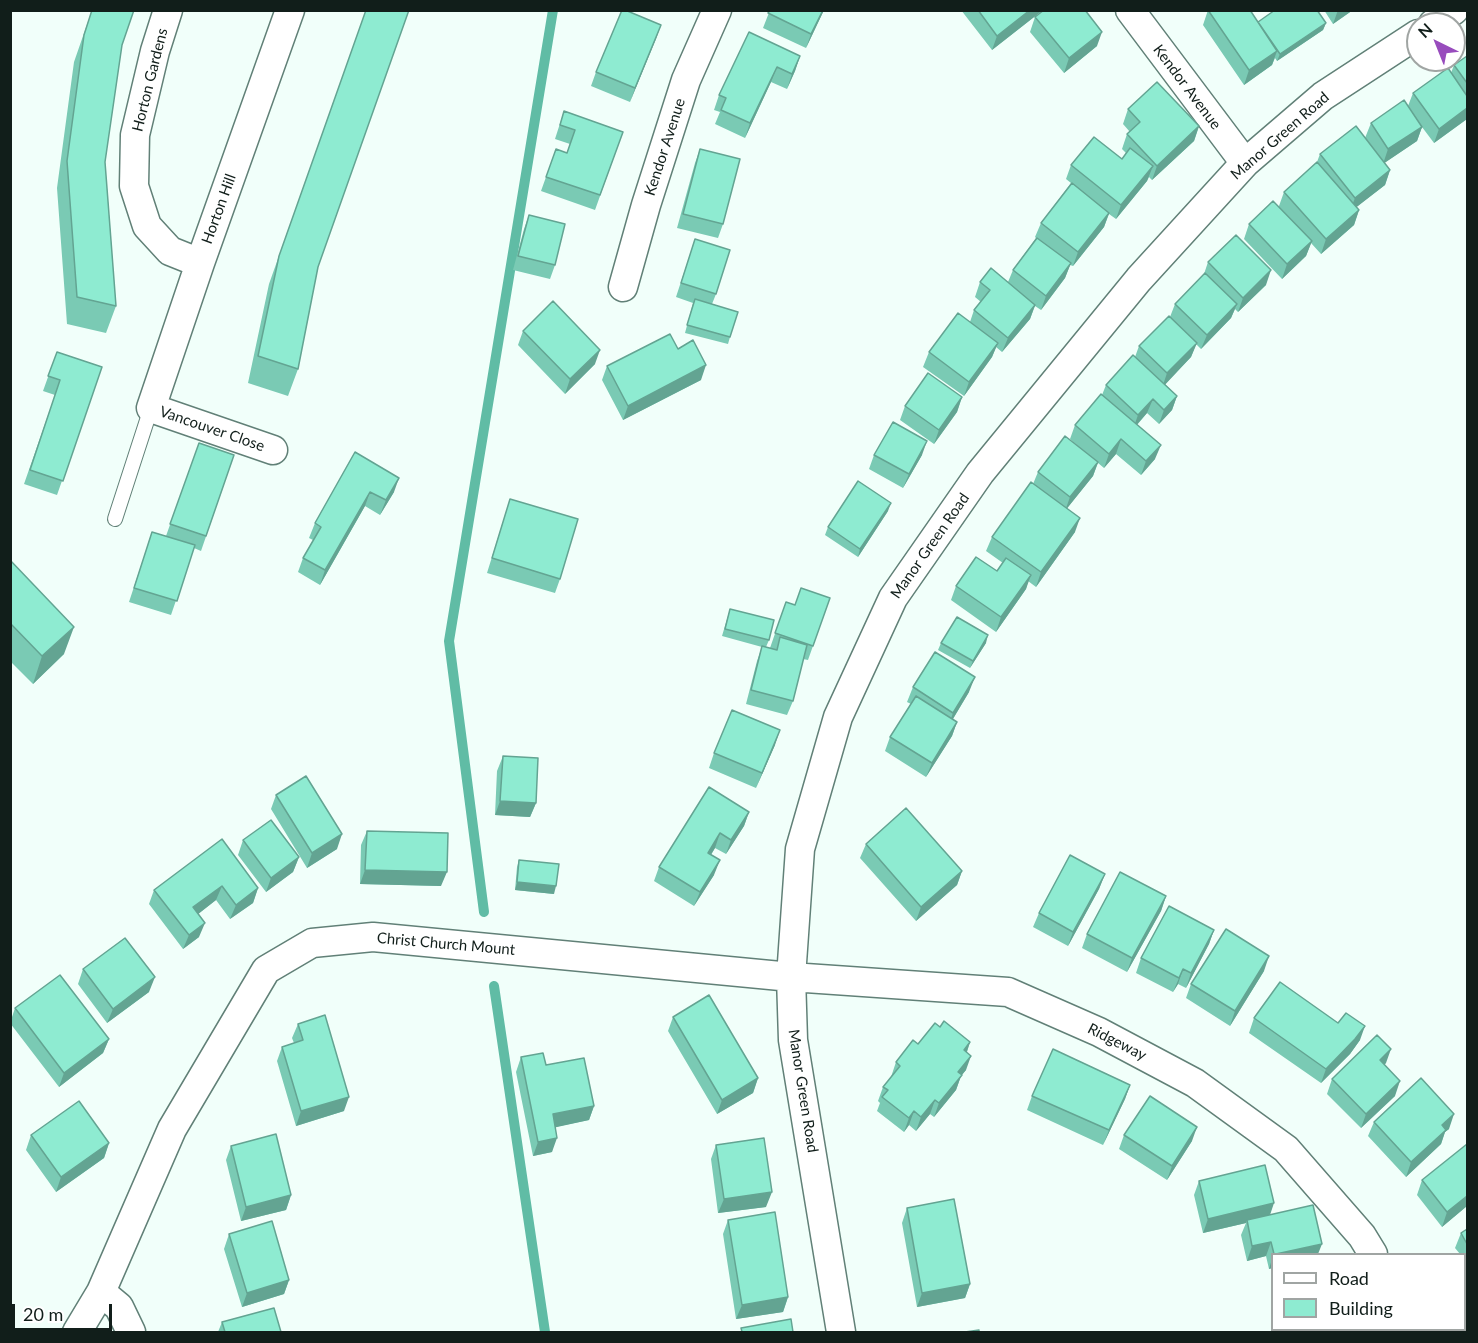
<!DOCTYPE html>
<html>
<head>
<meta charset="utf-8">
<style>
  body { margin:0 }
  #map { position:relative; width:1478px; height:1343px; overflow:hidden; background:#f1fffa; font-family:Lato,sans-serif }
  canvas { display:block }
  .frame { position:absolute; inset:0; border:12px solid #111e1a; pointer-events:none }
  .legend { position:absolute; left:1271px; top:1253px; width:195px; height:78px; box-sizing:border-box; background:#fff; border:2px solid #a0a5a3; margin:0; padding:8px 10px; list-style:none; font-size:18px; color:#111e1a }
  .legend li { display:flex; align-items:center; gap:12px; height:30px }
  .legend b { width:30px; border:2px solid #a0a5a3 }
  .north { position:absolute; left:1406px; top:12px; width:60px; height:60px; box-sizing:border-box; background:#fff; border:2px solid #a0a5a3; border-radius:50%; rotate:317deg; font-size:16px; font-weight:700; line-height:24px; text-align:center; color:#111e1a }
  .north::after { content:''; display:block; margin:auto; width:21px; height:27px; background:#984cbd; clip-path:polygon(50% 0,100% 100%,50% 72%,0 100%) }
  .scale { position:absolute; left:12px; top:1304px; width:100px; height:27px; box-sizing:border-box; border:3px solid #111e1a; border-top:0; padding-left:8px; font-size:18px; line-height:21px; white-space:nowrap; color:#111e1a; -webkit-text-stroke:4px #fff; paint-order:stroke }
</style>
</head>
<body>
<div id="map">
<canvas width="1478" height="1343"></canvas>
<div class="frame"></div>
<ul class="legend">
<li><b style="height:8px;background:#fff"></b>Road</li>
<li><b style="height:16px;background:#8eebd1"></b>Building</li>
</ul>
<div class="north">N</div>
<div class="scale">20 m</div>
</div>
<script>
const g = document.querySelector('canvas').getContext('2d');
g.lineJoin = 'round';
function stroke(path, color, width, dash) {
  g.strokeStyle = color;
  g.lineWidth = width;
  g.lineCap = dash ? 'butt' : 'round';
  g.setLineDash(dash || []);
  g.stroke(path);
}
function fill(path, color) {
  g.fillStyle = color;
  g.fill(path, 'evenodd');
}
function label(font, color, halo, rows, align = 'center') {
  g.font = font + ' Lato,sans-serif';
  g.lineWidth = 6;
  g.setLineDash([]);
  g.textBaseline = 'middle';
  g.strokeStyle = halo;
  g.fillStyle = color;
  for (const [text, x, y, turn = 0] of rows) {
    g.save();
    g.translate(x, y);
    g.rotate((+turn || 0) * Math.PI / 180);
    g.textAlign = isNaN(turn) ? turn : align;
    if (halo) g.strokeText(text, 0, 0);
    g.fillText(text, 0, 0);
    g.restore();
  }
}
stroke(new Path2D(`
  M484,912L449,641L553,10
  M494,986L545,1332`), '#60bca5', 10);
const lane = new Path2D(`
  M115,519L151,408`);
const street = new Path2D(`
  M168,10L155,51L135,135L134,186L147,226L170,251L200,263
  M1130,10L1245,163
  M1433,24L1454,10
  M623,287L646,205L686,80L717,10
  M273,450L151,408L200,263L290,10
  M101,1292L119,1307L131,1332
  M1419,1330L1421,1332
  M77,1332L101,1292L172,1129L266,970L312,943L373,937L791,977L1008,992L1099,1032L1195,1083L1286,1149L1362,1236L1373,1254
  M841,1332L793,1040L791,977L800,849L838,717L893,598L980,473L1139,279L1245,163L1323,96L1418,34`);
stroke(lane, '#618077', 16);
stroke(street, '#618077', 31);
stroke(lane, '#fff', 14);
stroke(street, '#fff', 28);
fill(new Path2D(`
  M92,10L122,45L105,162L116,306L106,333L67,324L57,188L74,62Z
  M366,10L318,267L298,369L288,396L248,383L269,284Z
  M770,10H824L806,48L763,28Z
  M961,10H1043L992,50Z
  M1208,10L1258,22L1326,23L1323,30L1277,61L1275,58L1272,65L1244,85L1203,25Z
  M1324,10H1353L1333,24Z
  M1035,17L1097,46L1064,73L1030,32Z
  M661,25L630,102L591,86L596,72Z
  M800,56L795,71L787,89L771,82L745,138L715,124L720,112L714,110L719,95Z
  M1467,56V119L1434,143L1422,127L1417,141L1384,163L1390,170L1385,185L1356,207L1359,210L1354,225L1321,254L1311,243L1306,256L1282,279L1244,239L1249,224L1279,206L1284,192L1317,162L1320,154L1370,144L1365,138L1371,123L1408,106L1413,93L1451,73L1454,65Z
  M1128,109L1199,126L1194,141L1152,180L1149,177L1147,181L1116,219L1109,214L1104,227L1073,266L1070,265L1065,278L1041,310L1035,306L1030,319L1002,352L996,347L992,357L964,396L923,367L929,352L970,322L974,310L981,302L975,297L980,282H1008L1013,270L1036,238L1035,237L1041,223L1071,183L1066,179L1071,165L1122,159L1126,153L1122,149L1127,134L1130,132L1123,124Z
  M564,111L623,132L595,210L541,191L556,149L567,153L570,144L555,139Z
  M700,149L723,224L718,238L677,228L695,163Z
  M529,215L555,265L550,279L513,270L524,229Z
  M695,239L716,294L712,304L730,337L728,344L685,333L693,303L676,297Z
  M1208,262L1266,285L1238,312L1235,309L1231,318L1201,349L1196,344L1191,357L1165,384L1177,396L1172,410L1159,424L1147,413L1137,425L1155,459L1141,475L1116,454L1104,468L1098,463L1093,476L1067,508L1075,532L1036,587L1028,581L1026,589L996,632L951,600L956,586L997,571L1003,563L986,551L992,537L1033,484L1038,472L1080,448L1070,439L1075,425L1102,395L1106,385L1135,357L1139,346L1170,317L1175,304L1204,274Z
  M523,331L595,364L565,394L518,345Z
  M678,349L701,380L623,420L602,380L607,366Z
  M57,352L102,367L57,495L24,484L55,395L43,391Z
  M962,397L957,412L934,444L900,420L905,406Z
  M199,443L234,455L201,551L194,548L171,615L129,602L152,532L166,536Z
  M355,452L394,492L380,515L365,506L320,585L298,572L303,558L313,540L309,538L315,523Z
  M874,455H922L903,488L869,469Z
  M510,499L560,579L555,593L487,573Z
  M888,511L858,557L825,535L828,527Z
  M10,560L64,654L33,684L10,661Z
  M830,598L808,660L803,659L793,701L787,715L746,704L757,661L762,647L722,636L730,609L769,640L766,647L776,650L770,648L786,602L795,605Z
  M941,643H986L970,668L938,650Z
  M913,687L969,692L953,719L957,722L952,736L926,777L885,751L890,737L911,704L907,702Z
  M775,745L756,788L709,768L714,753Z
  M503,756L536,803L530,817L495,815L497,771Z
  M276,795L337,849L307,868L271,809Z
  M749,812L744,826L726,854L715,848L711,855L714,875L694,906L654,881L659,867Z
  M367,831L441,886L360,884L361,845Z
  M222,839L258,888L253,903L230,919L216,900L198,914L199,937L183,949L149,904L154,890Z
  M243,840L299,857L293,872L266,892L238,855Z
  M866,844L962,871L957,885L916,921L860,858Z
  M519,860L554,894L515,890L517,867Z
  M1105,874L1099,889L1068,946L1033,927L1039,913Z
  M1166,896L1161,911L1127,972L1082,948L1087,934Z
  M1214,930L1209,944L1186,988L1178,984L1173,992L1136,973L1141,958Z
  M83,969L149,992L107,1023L78,984Z
  M1264,971L1230,1026L1186,998L1191,984Z
  M15,1008L109,1039L103,1053L59,1087L10,1023Z
  M673,1017L758,1078L753,1093L717,1114L668,1031Z
  M1254,1018L1360,1040L1350,1054L1321,1083L1249,1033Z
  M298,1024L344,1111L296,1126L277,1061L282,1047L294,1043L292,1038Z
  M940,1027L970,1042L967,1052L966,1070L961,1076L956,1090L934,1117L930,1114L916,1131L909,1125L904,1132L877,1111L880,1103L878,1101L883,1087L891,1077L896,1062Z
  M521,1057L546,1065L594,1106L589,1120L555,1127L552,1152L533,1156L516,1072Z
  M1386,1063L1384,1065L1395,1096L1361,1128L1327,1094L1332,1079Z
  M1130,1085L1125,1099L1103,1145L1027,1110L1032,1096Z
  M1374,1122L1449,1129L1445,1132L1441,1144L1406,1177L1368,1136Z
  M31,1135L109,1143L104,1158L56,1192L26,1150Z
  M1124,1135L1192,1141L1167,1180L1119,1149Z
  M716,1145L766,1207L718,1213L711,1159Z
  M231,1146L291,1195L286,1210L241,1221L226,1160Z
  M1422,1180L1467,1206L1442,1227L1417,1195Z
  M1199,1181L1318,1254H1272V1268L1269,1269L1266,1256L1247,1261L1241,1235L1246,1223L1203,1233L1194,1195Z
  M907,1208L970,1284L965,1298L917,1307L902,1223Z
  M728,1220L788,1297L783,1312L736,1319L723,1234Z
  M1467,1229V1266L1464,1262V1254H1460L1455,1248L1461,1233Z
  M229,1234L289,1280L284,1294L242,1307L224,1249Z
  M222,1322L281,1332H218Z`), '#7acab4');
fill(new Path2D(`
  M823,10H824L806,48L811,34Z
  M1030,10H1043L992,50L997,36Z
  M1338,10H1353L1333,24Z
  M1326,23L1323,30L1277,61L1280,54Z
  M661,25L656,39L630,102L635,88Z
  M1102,32L1097,46L1064,73L1069,58Z
  M1277,51L1272,65L1244,85L1249,70Z
  M800,56L795,71L787,89L792,74Z
  M777,67L771,82L745,138L750,123Z
  M1467,108V119L1434,143L1439,129Z
  M1199,126L1194,141L1152,180L1157,166Z
  M1422,127L1417,141L1383,164L1388,149Z
  M1153,166L1147,181L1116,219L1121,205Z
  M1390,170L1385,185L1349,213L1355,198Z
  M1359,210L1354,225L1321,254L1326,239Z
  M1109,213L1104,227L1073,266L1078,252Z
  M1312,241L1306,256L1282,279L1287,264Z
  M1071,263L1065,278L1041,310L1046,296Z
  M1271,270L1266,285L1238,312L1243,298Z
  M1237,304L1231,318L1201,349L1207,335Z
  M1035,305L1030,319L1002,352L1008,338Z
  M998,343L992,357L964,396L969,382Z
  M1197,343L1191,357L1162,388L1167,373Z
  M600,350L595,364L565,394L570,379Z
  M706,365L701,380L623,420L628,406Z
  M1177,396L1172,410L1159,424L1164,410Z
  M962,397L957,412L934,444L939,430Z
  M1153,399L1147,413L1133,429L1138,415Z
  M1121,439L1116,454L1104,468L1109,454Z
  M927,441L922,455L903,488L909,474Z
  M1161,445L1155,459L1141,475L1146,461Z
  M1098,462L1093,476L1065,511L1070,497Z
  M399,478L394,492L380,515L386,500Z
  M370,492L365,506L320,585L325,570Z
  M891,503L888,511L858,557L860,549Z
  M1080,518L1075,532L1036,587L1041,572Z
  M1031,575L1026,589L996,632L1001,617Z
  M74,627L64,654L33,684L42,656Z
  M988,635L986,643L970,668L973,661Z
  M975,677L969,692L948,727L953,713Z
  M957,722L952,736L926,777L932,763Z
  M780,730L775,745L756,788L762,773Z
  M500,801L536,803L530,817L495,815Z
  M749,812L744,826L726,854L731,840Z
  M720,833L715,848L703,867L708,853Z
  M342,834L337,849L307,868L312,853Z
  M299,857L293,872L266,892L271,878Z
  M720,860L714,875L694,906L700,892Z
  M365,870L447,872L441,886L360,884Z
  M962,871L957,885L916,921L921,907Z
  M1105,874L1099,889L1068,946L1073,932Z
  M517,882L556,886L554,894L515,890Z
  M222,886L216,900L188,922L193,907Z
  M258,888L253,903L230,919L236,905Z
  M1166,896L1161,911L1127,972L1132,958Z
  M205,923L199,937L183,949L189,935Z
  M1214,930L1209,944L1186,988L1191,973Z
  M1269,956L1264,971L1230,1026L1235,1011Z
  M1183,969L1178,984L1173,992L1179,978Z
  M155,977L149,992L107,1023L113,1009Z
  M1365,1026L1360,1040L1350,1054L1321,1083L1326,1069Z
  M109,1039L103,1053L59,1087L64,1073Z
  M970,1042L965,1057L964,1050Z
  M1391,1049L1386,1063L1374,1075L1380,1060Z
  M971,1056L966,1070L961,1076L956,1090L934,1117L939,1103L958,1072Z
  M758,1078L753,1093L717,1114L722,1100Z
  M1400,1081L1395,1096L1361,1128L1366,1114Z
  M1130,1085L1125,1099L1103,1145L1109,1130Z
  M349,1097L344,1111L296,1126L301,1111Z
  M935,1100L930,1114L916,1131L921,1117Z
  M594,1106L589,1120L548,1129L553,1114Z
  M914,1111L909,1125L904,1132L909,1118Z
  M1454,1114L1449,1129L1445,1132L1441,1144L1406,1177L1411,1162L1442,1125Z
  M1197,1127L1192,1141L1167,1180L1172,1166Z
  M557,1138L552,1152L533,1156L538,1142Z
  M109,1143L104,1158L56,1192L61,1177Z
  M772,1192L766,1207L718,1213L724,1199Z
  M291,1195L286,1210L241,1221L246,1207Z
  M1467,1196V1206L1442,1227L1447,1212Z
  M1274,1203L1269,1218L1247,1220L1246,1223L1203,1233L1208,1219Z
  M1271,1242L1266,1256L1247,1261L1252,1246Z
  M1322,1244L1318,1254H1276Z
  M1272,1259V1268L1269,1269Z
  M289,1280L284,1294L242,1307L247,1293Z
  M970,1284L965,1298L917,1307L922,1293Z
  M788,1297L783,1312L736,1319L742,1305Z`), '#63a492');
const building = new Path2D(`
  M92,10H134L122,45L105,162L116,306L77,297L67,161L84,35Z
  M366,10H409L318,267L298,369L258,356L279,256Z
  M622,10H625L661,25L635,88L596,72Z
  M770,10H823L811,34L768,13Z
  M978,10H1030L997,36Z
  M1044,10H1085L1102,32L1069,58L1035,17Z
  M1208,10H1250L1277,51L1249,70Z
  M1275,10H1317L1326,23L1280,54L1258,22Z
  M749,32L800,56L792,74L777,67L750,123L721,110L726,98L719,95Z
  M1467,56V83L1454,65Z
  M1448,68L1467,96V108L1439,129L1413,93Z
  M1157,82L1199,126L1157,166L1127,134L1140,122L1128,109Z
  M1404,100L1422,127L1388,149L1371,123Z
  M564,111L623,132L600,195L546,177L556,149L567,153L575,130L560,125Z
  M1356,126L1390,170L1355,198L1320,154Z
  M1094,137L1122,159L1130,148L1153,166L1121,205L1071,165Z
  M700,149L740,159L723,224L683,214Z
  M1317,162L1359,210L1326,239L1284,192Z
  M1072,183L1109,213L1078,252L1041,223Z
  M1273,201L1312,241L1287,264L1249,224Z
  M529,215L565,224L555,265L518,256Z
  M1236,235L1271,270L1243,298L1208,262Z
  M1037,238L1071,263L1046,296L1013,270Z
  M695,239L730,250L716,294L681,283Z
  M991,268L1035,305L1008,338L974,310L990,290L980,282Z
  M1205,273L1237,304L1207,335L1175,304Z
  M695,299L738,312L730,337L687,325Z
  M553,301L600,350L570,379L523,331Z
  M958,313L998,343L969,382L929,352Z
  M1169,316L1197,343L1167,373L1139,346Z
  M670,334L678,349L693,340L706,365L628,406L607,366Z
  M57,352L102,367L63,481L30,470L60,380L48,376Z
  M1133,355L1177,396L1164,410L1153,399L1138,415L1106,385Z
  M928,373L962,397L939,430L905,406Z
  M1101,394L1161,445L1146,461L1121,439L1109,454L1075,425Z
  M893,422L927,441L909,474L874,455Z
  M1065,436L1098,462L1070,497L1038,472Z
  M199,443L234,455L206,536L170,524Z
  M355,452L399,478L386,500L370,492L325,570L303,558L321,527L315,523Z
  M858,481L891,503L860,549L828,527Z
  M1031,482L1080,518L1041,572L992,537Z
  M510,499L578,519L560,579L492,558Z
  M152,532L195,545L177,601L134,588Z
  M976,557L997,571L1006,558L1031,575L1001,617L956,586Z
  M10,560L74,627L42,656L10,623Z
  M801,588L830,598L813,646L775,633L786,602L795,605Z
  M730,609L774,620L769,640L725,629Z
  M957,617L988,635L973,661L941,643Z
  M780,637L807,645L793,701L751,690L762,646L777,650Z
  M935,652L975,677L953,713L913,687Z
  M916,696L957,722L932,763L890,737Z
  M732,710L780,730L762,773L714,753Z
  M503,756L538,758L536,803L500,801Z
  M306,776L342,834L312,853L276,795Z
  M709,787L749,812L731,840L720,833L708,853L720,860L700,892L659,867Z
  M906,808L962,871L921,907L866,844Z
  M271,820L299,857L271,878L243,840Z
  M367,831L448,833L447,872L365,870Z
  M222,839L258,888L236,905L222,886L193,907L205,923L189,935L154,890Z
  M1070,855L1105,874L1073,932L1039,913Z
  M519,860L559,864L556,886L517,882Z
  M1120,872L1166,896L1132,958L1087,934Z
  M1169,906L1214,930L1191,973L1183,969L1179,978L1141,958Z
  M1226,929L1269,956L1235,1011L1191,984Z
  M125,938L155,977L113,1009L83,969Z
  M60,975L109,1039L64,1073L15,1008Z
  M1280,982L1338,1023L1346,1013L1365,1026L1355,1039L1326,1069L1254,1018Z
  M709,995L758,1078L722,1100L673,1017Z
  M325,1015L349,1097L301,1111L282,1047L303,1040L298,1024Z
  M944,1021L970,1042L964,1050L971,1056L958,1072L962,1075L939,1103L935,1100L921,1117L914,1111L909,1118L882,1097L888,1090L883,1087L900,1066L896,1062L913,1040L918,1044L935,1023L940,1027Z
  M1377,1035L1391,1049L1380,1060L1400,1081L1366,1114L1332,1079Z
  M1053,1049L1130,1085L1109,1130L1032,1096Z
  M543,1053L546,1065L584,1058L594,1106L553,1114L557,1138L538,1142L521,1057Z
  M1421,1078L1454,1114L1442,1125L1446,1130L1411,1162L1374,1122Z
  M1150,1096L1197,1127L1172,1166L1124,1135Z
  M79,1101L109,1143L61,1177L31,1135Z
  M276,1134L291,1195L246,1207L231,1146Z
  M764,1138L772,1192L724,1199L716,1145Z
  M1467,1144V1196L1447,1212L1422,1180Z
  M1265,1165L1274,1203L1208,1219L1199,1181Z
  M954,1199L970,1284L922,1293L907,1208Z
  M1313,1205L1322,1244L1276,1254H1274L1271,1242L1252,1246L1247,1220Z
  M775,1212L788,1297L742,1305L728,1220Z
  M272,1221L289,1280L247,1293L229,1234Z
  M1467,1229V1244L1461,1233Z
  M274,1308L281,1332H225L222,1322Z
  M791,1319L793,1332H742L741,1328Z
  M1310,1329H1378L1379,1332H1311Z
  M979,1330V1332H965Z`);
fill(building, '#8eebd1');
stroke(building, '#63a492', 1.5);
label('15px', '#111e1a', '#fff', [
  ["Horton Gardens",150,80,-76],
  ["Kendor Avenue",1187,87,53],
  ["Manor Green Road",1280,136,-41],
  ["Kendor Avenue",665,147,-72],
  ["Horton Hill",219,209,-70],
  ["Vancouver Close",212,429,19],
  ["Manor Green Road",930,546,-55],
  ["Christ Church Mount",446,944,5],
  ["Ridgeway",1117,1042,27],
  ["Manor Green Road",803,1091,81]
]);
</script>
</body>
</html>
